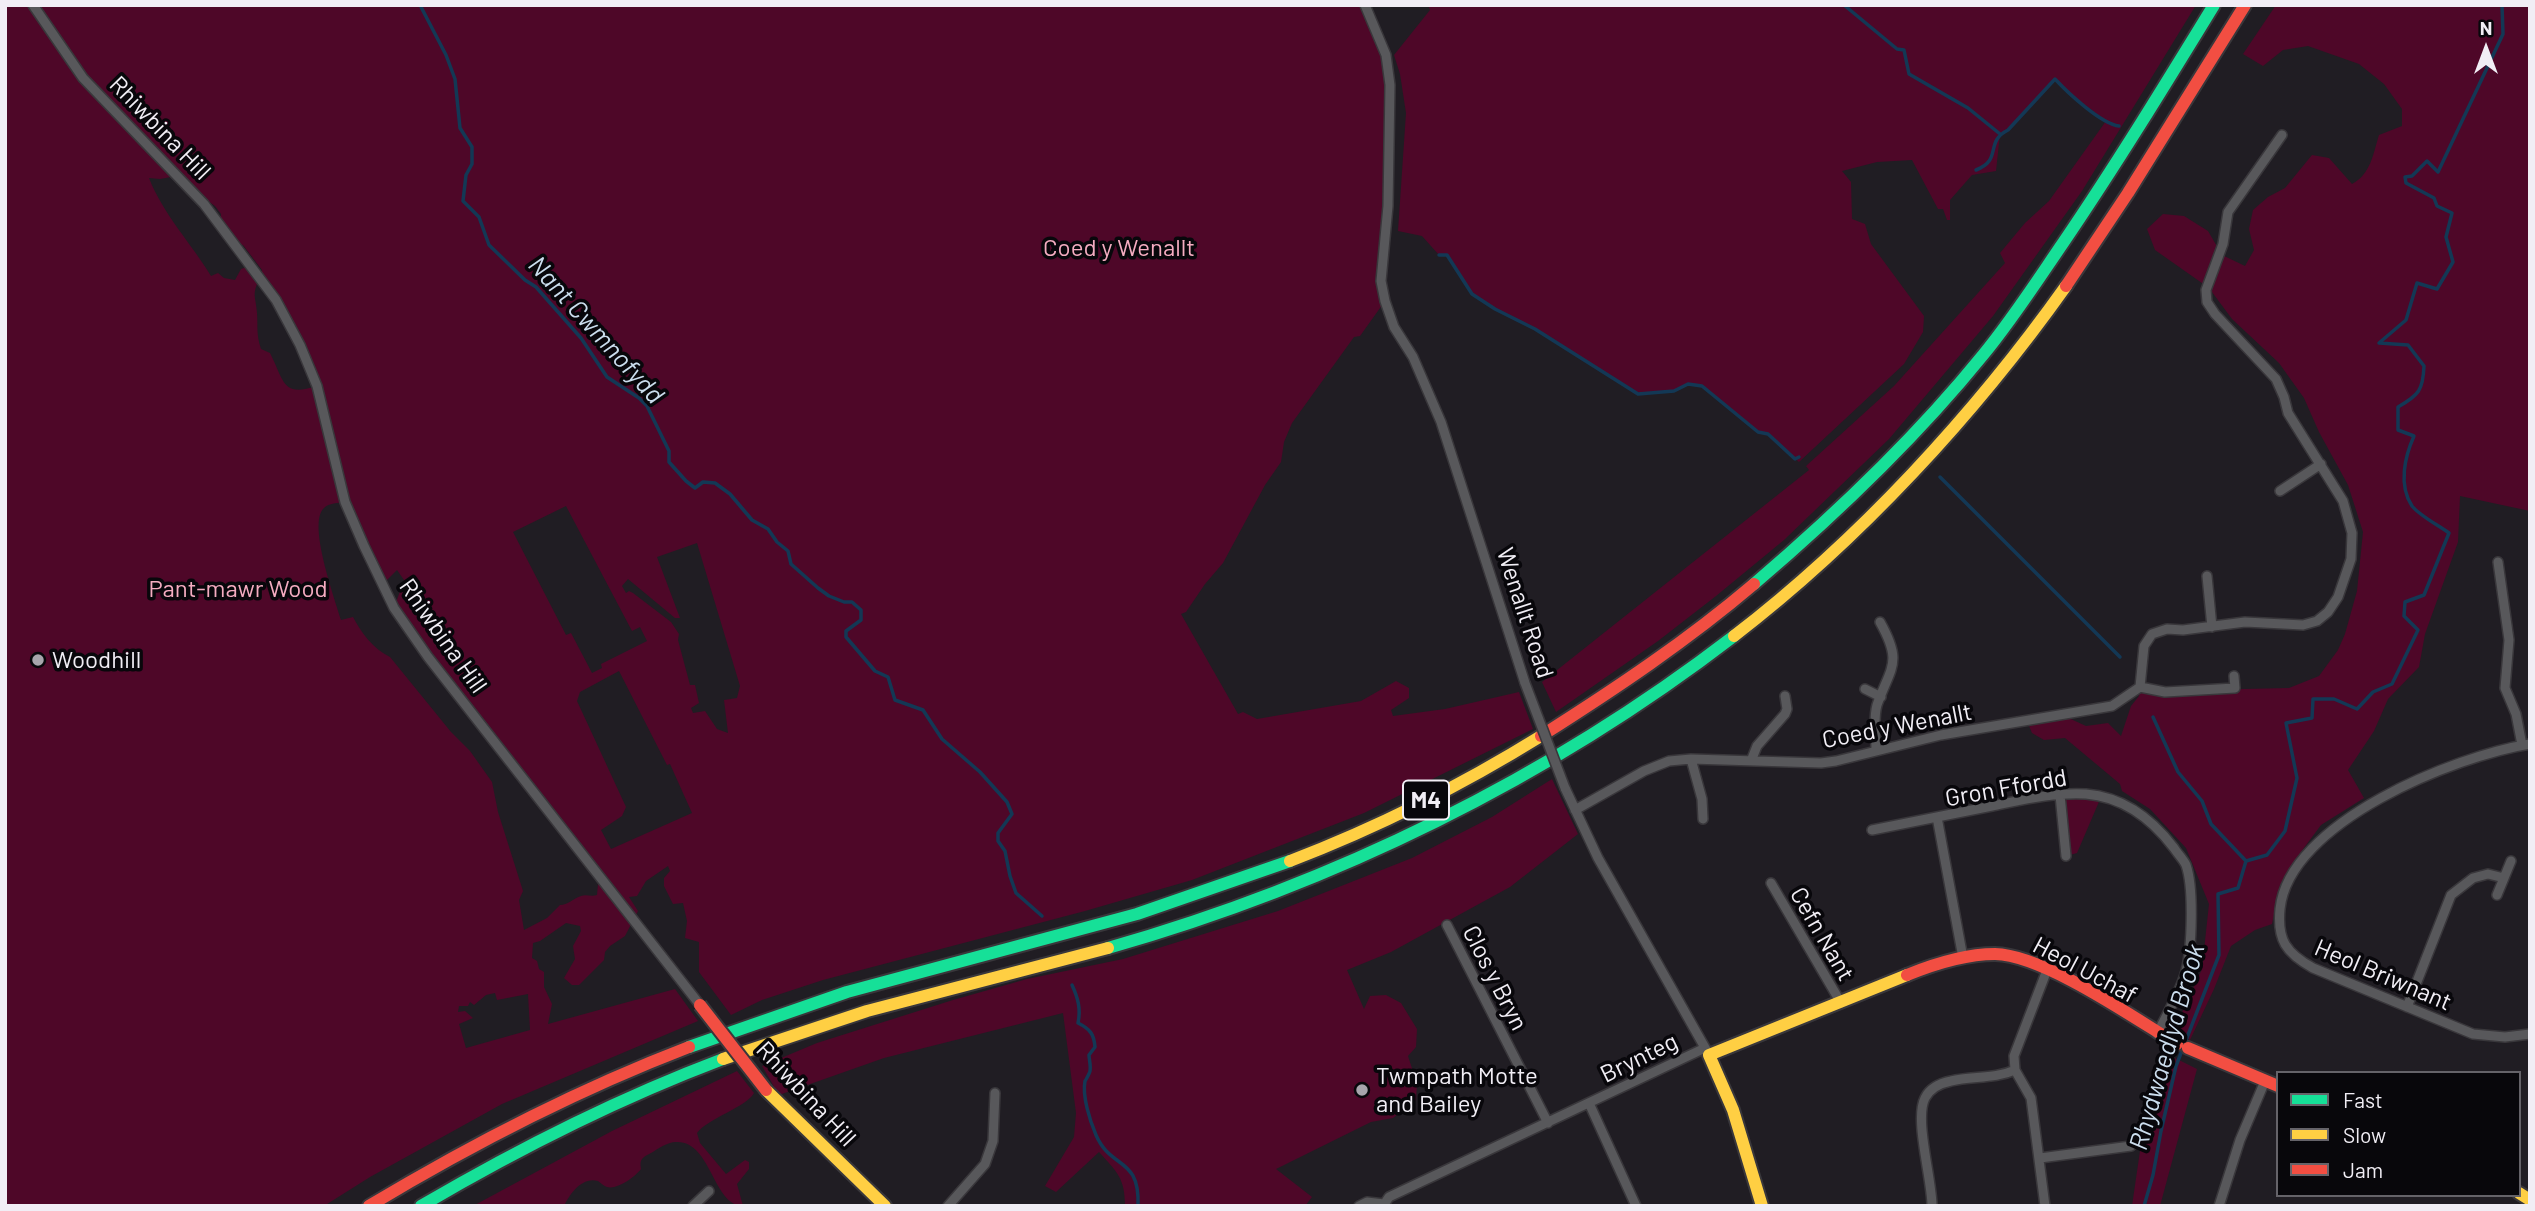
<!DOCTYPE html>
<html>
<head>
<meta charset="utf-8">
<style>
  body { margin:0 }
  #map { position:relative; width:2535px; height:1211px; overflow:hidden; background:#201d23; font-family:Barlow,sans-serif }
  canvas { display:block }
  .frame { position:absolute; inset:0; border:7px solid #f1eef5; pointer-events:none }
  .legend { position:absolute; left:2276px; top:1071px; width:245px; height:126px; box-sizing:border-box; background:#08070b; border:2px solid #656369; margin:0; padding:9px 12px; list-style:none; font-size:21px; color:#f1eef5 }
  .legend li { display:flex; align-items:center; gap:14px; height:35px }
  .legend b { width:35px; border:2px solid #656369 }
  .north { position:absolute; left:2451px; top:14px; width:70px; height:70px; -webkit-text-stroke:5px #08070b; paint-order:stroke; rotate:0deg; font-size:19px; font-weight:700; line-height:28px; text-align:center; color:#f1eef5 }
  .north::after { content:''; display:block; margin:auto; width:24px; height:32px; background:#f1eef5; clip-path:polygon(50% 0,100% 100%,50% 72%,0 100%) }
</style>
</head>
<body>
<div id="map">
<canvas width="2535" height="1211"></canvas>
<div class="frame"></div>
<ul class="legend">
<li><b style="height:9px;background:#16e098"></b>Fast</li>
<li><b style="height:9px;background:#ffcf43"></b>Slow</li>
<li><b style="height:9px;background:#f24e42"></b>Jam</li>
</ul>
<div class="north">N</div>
</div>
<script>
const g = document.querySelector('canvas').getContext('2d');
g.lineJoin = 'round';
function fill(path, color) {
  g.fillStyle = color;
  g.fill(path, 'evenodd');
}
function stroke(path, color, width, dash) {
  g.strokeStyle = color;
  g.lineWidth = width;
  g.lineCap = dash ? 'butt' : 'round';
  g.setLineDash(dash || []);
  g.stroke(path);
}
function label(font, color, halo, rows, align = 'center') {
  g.font = font + ' Barlow,sans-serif';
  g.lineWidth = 7;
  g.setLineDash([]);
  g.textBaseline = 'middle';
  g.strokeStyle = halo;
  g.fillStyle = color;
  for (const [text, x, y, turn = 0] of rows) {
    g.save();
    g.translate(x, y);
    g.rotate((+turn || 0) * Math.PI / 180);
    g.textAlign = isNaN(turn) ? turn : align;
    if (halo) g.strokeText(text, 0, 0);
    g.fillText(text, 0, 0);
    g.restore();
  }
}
fill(new Path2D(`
  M5,5H1365L1374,25L1390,85L1383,249L1385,301L1360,336L1354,337L1292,423L1284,442L1281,462L1265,485L1223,563L1205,584L1186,612L1181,614L1238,714L1243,712L1257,719L1361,701L1396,681L1409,688V698L1391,710L1393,716L1445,709L1519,692L1533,729L1364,813L1192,880L1085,911L823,980L762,1000L731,1015L699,972V942L685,938L687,921L683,903L673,904L664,886V878L670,871L668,866L646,881L637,896L629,897L638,911L625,936L610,946L605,952L604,960L579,985H572L564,978L575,959L573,946L581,931L580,926L566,923L540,941L533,943L532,958L537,961L539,969L544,972V987L552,1004L548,1024L675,989L698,1021L502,1104L370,1177L324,1206H5ZM171,177L176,178L215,206L221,214L220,224L236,244L243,245L262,270L260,277L252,265L241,269L235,280L224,278L218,273L211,276C191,243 163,214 149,178L160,179ZM260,278L316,385V386C282,398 284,380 270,353L261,349C256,333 258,328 257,313C256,296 251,295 260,278ZM345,502L382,585L397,570L404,580L394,608L601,878L598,884L597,895C591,897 586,894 581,896C572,899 568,905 560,905L547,918L524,930L519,900L523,891L498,812L492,782L470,751L451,732L390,657C373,649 361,632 353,617L341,620C335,599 307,523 324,508C329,503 338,503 345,502ZM566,506L632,631L640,627L647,641L601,664L602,668L592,673L571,633L566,635L513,532ZM697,543L740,686L737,698L724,700L728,733L717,729L705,711L693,713L691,708L699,703L695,685H690L678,640L679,634L671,622L633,593L629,591L626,593L622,586L628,579L675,618H680L657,557ZM619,671L667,765L670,764L692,813L611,849L601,830L622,816L626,807L577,701L580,692ZM495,993L497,1000L528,994L530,1030L466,1048L459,1024L473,1018L465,1011L458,1012L459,1006H468L470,1002L474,1005L486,995Z
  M1428,5H2196L2082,191L1993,316L1889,439L1784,540L1716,596L1658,641L1556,712L1542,682L1809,470L1806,466L1894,386L2005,263L2000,253L2025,223L2049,201L2106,121L2065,90L2055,79L2008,130L2000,134L1996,171L1972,175L1950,200V220H1947L1943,209H1938L1912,160L1877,162L1842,171L1851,182L1852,219L1865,224L1871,244L1924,316L1923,332L1904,364L1799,462L1768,434L1758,432L1702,386L1689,384L1674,391L1638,394L1535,329L1495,309L1472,294L1447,255H1439L1422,236L1398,231L1406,113L1400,74L1394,55L1430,10Z
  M2276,5H2530V511L2460,496L2458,542L2425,634L2419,667L2388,699L2374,731L2348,770L2364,798L2321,825L2295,860L2280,885L2272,924L2255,930L2231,946L2214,989L2190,1040L2173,1032L2202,969L2209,904L2186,848L2150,809L2122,791L2120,784L2065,738L2044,740L2032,733L2027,721L2062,715L2086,726L2108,723L2121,736L2131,706L2139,696L2140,687L2154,691L2289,688L2319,676L2338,650L2345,634L2357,591L2363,532L2348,485L2319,432L2304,398L2279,363L2232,319L2209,288L2155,250L2147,229L2163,214L2184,216L2208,231L2222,255L2245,266L2254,250L2249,229L2253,210L2268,197L2285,188L2312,155L2329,158L2352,184C2371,174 2373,154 2379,135L2402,126V109L2384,84L2359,64L2308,46L2283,50L2263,66L2243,54Z
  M1552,779L1578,834L1510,887L1391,952L1347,970L1364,1009L1370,996L1386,995L1401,1003L1417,1029L1416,1047L1408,1056L1417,1084L1416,1100L1393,1118L1371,1122L1276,1169L1312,1197L1305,1206H1125C1125,1178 1117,1172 1099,1152L1056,1192L1045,1186L1074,1137L1076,1113L1063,1013L884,1058L779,1095L762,1066L817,1043L953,1000L1027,979L1123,959L1278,911L1412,858L1492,817Z
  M2060,795L2101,797L2077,853L2066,856Z
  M2175,1058L2197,1069L2160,1206H2132L2142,1137L2156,1095L2164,1078L2170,1072Z
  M737,1071L754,1093C747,1107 708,1118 697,1133L700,1143L726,1174L745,1160L749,1162V1169L737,1184L743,1206C713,1206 711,1140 676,1142C667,1142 658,1149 651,1153C643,1157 639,1159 641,1169C635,1177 617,1190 607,1187C604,1186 601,1183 598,1181C582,1176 569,1195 564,1206H473L612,1131Z`), '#4e0728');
stroke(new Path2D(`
  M420,5L446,55L455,79L460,128L472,147V164L466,175L463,201L479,217L489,245L525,280L536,287L581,338L607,377L639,398L647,406L669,451V462L686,481L695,488L703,482L715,483L730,494L752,520L768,529L777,542L788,551L791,564L818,588L829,596L844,602H852L861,610V620L846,631V637L875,671L888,677L895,700L923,710L942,739L980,772L1007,802L1012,814L998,833V841L1005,851L1010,876L1016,893L1042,916
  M1844,5L1897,49L1904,50L1909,74L1968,108L2000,134
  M1976,170C2003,160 1984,142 2008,130L2055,79C2067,92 2101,124 2119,126
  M1439,255H1447L1472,294L1495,309L1535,329L1638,394L1674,391L1688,384L1702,386L1758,432L1768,434L1795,459L1799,457
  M1940,477L2120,657
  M2153,717L2178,772L2202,801L2211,824L2246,861
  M1072,985C1078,998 1081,1009 1078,1023C1090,1029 1094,1034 1095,1047L1089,1055C1089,1059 1091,1066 1090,1071C1090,1072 1086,1080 1085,1081C1082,1096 1090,1121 1096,1135C1111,1170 1140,1156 1138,1206
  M2144,1206L2153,1175L2161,1131L2176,1066L2219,955L2218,894L2238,888L2246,861L2267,855L2285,831L2297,778L2286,723L2312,718L2313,699H2334L2357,709L2373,692L2392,684L2418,630L2404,616L2405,602L2424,595L2449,533C2438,525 2420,516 2412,506C2398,485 2405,456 2414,436L2398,430V407C2419,395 2423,390 2424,366L2408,345L2379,343L2406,320L2417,283L2437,289L2453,262L2446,237L2452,213L2437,206L2434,198L2406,183L2405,177L2412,176L2427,161L2438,172L2503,34L2502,5`), '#133855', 3.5);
const street = new Path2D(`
  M33,5L83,78L204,204L276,300L300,345L317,386L345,502L364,546L394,608L428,657L700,1005
  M1365,5L1386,55L1390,85L1388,206L1381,281L1385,301L1394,327L1413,357L1441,422L1525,683
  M2280,491L2321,464
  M2498,562L2509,640L2505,688L2516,714L2522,745
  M2207,576L2212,627
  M2140,687L2165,692L2235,688L2234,676
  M1865,689L1881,697
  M2530,744C2455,756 2289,822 2280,909C2277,940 2286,953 2313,968L2473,1034L2505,1037L2530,1034
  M1876,750C1876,736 1873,719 1877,705C1891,666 1903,663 1880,622
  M1691,759L1702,799L1703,819
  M1751,761L1757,746L1785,714L1787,709L1785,696
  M1565,788L1598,858L1708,1053
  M2060,795L2066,856
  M1575,810L1644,771L1669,761L1691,759L1821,763L1836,761L1941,735L2112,706L2140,687L2144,646L2152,634L2167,629L2183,630L2245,622L2303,625L2317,621L2328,612L2338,597L2351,559L2352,533L2343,501L2288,413L2284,397L2276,379L2215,314L2207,302L2206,290L2223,244L2228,212L2282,135
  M1937,817L1963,958
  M1872,830C1912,822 1952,814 1992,806C2022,800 2055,792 2086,794C2123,797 2152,819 2174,848C2177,853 2183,859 2186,865C2194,888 2192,948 2186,971C2180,993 2167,1014 2157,1034
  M1771,883L1841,1003
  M2497,895L2511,861
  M1447,925L1548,1123
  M2407,1007L2451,895L2473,878L2488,874L2504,878
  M1589,1103L1636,1206
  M2040,1158L2131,1146
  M693,1206L709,1191
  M948,1206L985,1164L993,1141L995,1093
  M1359,1206L1367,1202L1384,1204
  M1383,1206L1389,1197L1705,1048
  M1932,1206C1932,1179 1914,1119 1925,1098C1930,1088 1941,1083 1951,1081C1972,1076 1995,1079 2015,1070
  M2045,1206L2031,1098L2015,1070L2014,1056L2047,970
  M2219,1206L2240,1140L2265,1081`);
const fast = new Path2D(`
  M1754,584C1836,514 1915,439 1983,355C2012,320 2037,281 2063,243C2116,165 2165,85 2214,5
  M1108,948C1333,884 1548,779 1734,636
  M689,1047L847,992L1137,914L1290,861
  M421,1206C518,1149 617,1099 723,1059`);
const slow = new Path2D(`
  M1734,636C1859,540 1975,414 2066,286
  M1290,861C1376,828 1462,785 1541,736
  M723,1059L867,1011L1108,948
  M766,1090L885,1206
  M2519,1193L2530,1200
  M1762,1206L1733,1110L1709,1055L1907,975`);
const jam = new Path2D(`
  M2066,286L2128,193L2245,5
  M1541,736C1615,689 1687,641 1754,584
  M1907,975C1934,964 1966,954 1995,954C2044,955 2134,1018 2177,1044
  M2188,1048L2278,1086
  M369,1206C472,1144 577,1090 689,1047`);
stroke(street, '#39373b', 12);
stroke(fast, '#39373b', 16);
stroke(slow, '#39373b', 16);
stroke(jam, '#39373b', 16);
stroke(street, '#58585b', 9);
stroke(fast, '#16e098', 12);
stroke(slow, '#ffcf43', 12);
stroke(jam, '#f24e42', 12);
const streetBridge = new Path2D(`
  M1525,683L1565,788`);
const jamBridge = new Path2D(`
  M700,1005L766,1090`);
stroke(streetBridge, '#39373b', 12, []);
stroke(jamBridge, '#39373b', 16, []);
stroke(streetBridge, '#58585b', 9);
stroke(jamBridge, '#f24e42', 12);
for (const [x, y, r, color] of [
  [38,660,7,"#a8a5ac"],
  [1362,1090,7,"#a8a5ac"]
]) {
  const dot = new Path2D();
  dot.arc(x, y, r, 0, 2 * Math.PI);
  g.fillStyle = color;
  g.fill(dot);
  stroke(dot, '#08070b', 2.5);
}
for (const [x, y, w] of [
  [1426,800,46]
]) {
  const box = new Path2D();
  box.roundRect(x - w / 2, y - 19.5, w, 39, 5);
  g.fillStyle = '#08070b';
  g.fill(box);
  stroke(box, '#f1eef5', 2);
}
label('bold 23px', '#f1eef5', null, [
  ["M4",1426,800]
]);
label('24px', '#f1eef5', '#08070b', [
  ["Rhiwbina Hill",160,128,46],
  ["Wenallt Road",1525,613,72],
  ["Rhiwbina Hill",443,636,55],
  ["Coed y Wenallt",1897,726,-11],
  ["Gron Ffordd",2006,788,-10],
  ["Cefn Nant",1822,934,60],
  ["Heol Uchaf",2085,970,28],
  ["Heol Briwnant",2383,975,23],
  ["Clos y Bryn",1495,978,63],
  ["Brynteg",1639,1058,-26],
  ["Rhiwbina Hill",806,1094,47]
]);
label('24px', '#f5acc1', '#08070b', [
  ["Coed y Wenallt",1119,248],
  ["Pant-mawr Wood",238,589]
]);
label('24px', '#f1eef5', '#08070b', [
  ["Woodhill",52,660],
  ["Twmpath Motte",1376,1076],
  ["and Bailey",1376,1104]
], 'left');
label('italic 26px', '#cbdded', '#08070b', [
  ["Nant Cwmnofydd",596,330,48],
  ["Rhydwaedlyd Brook",2167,1047,-74]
]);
</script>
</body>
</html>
